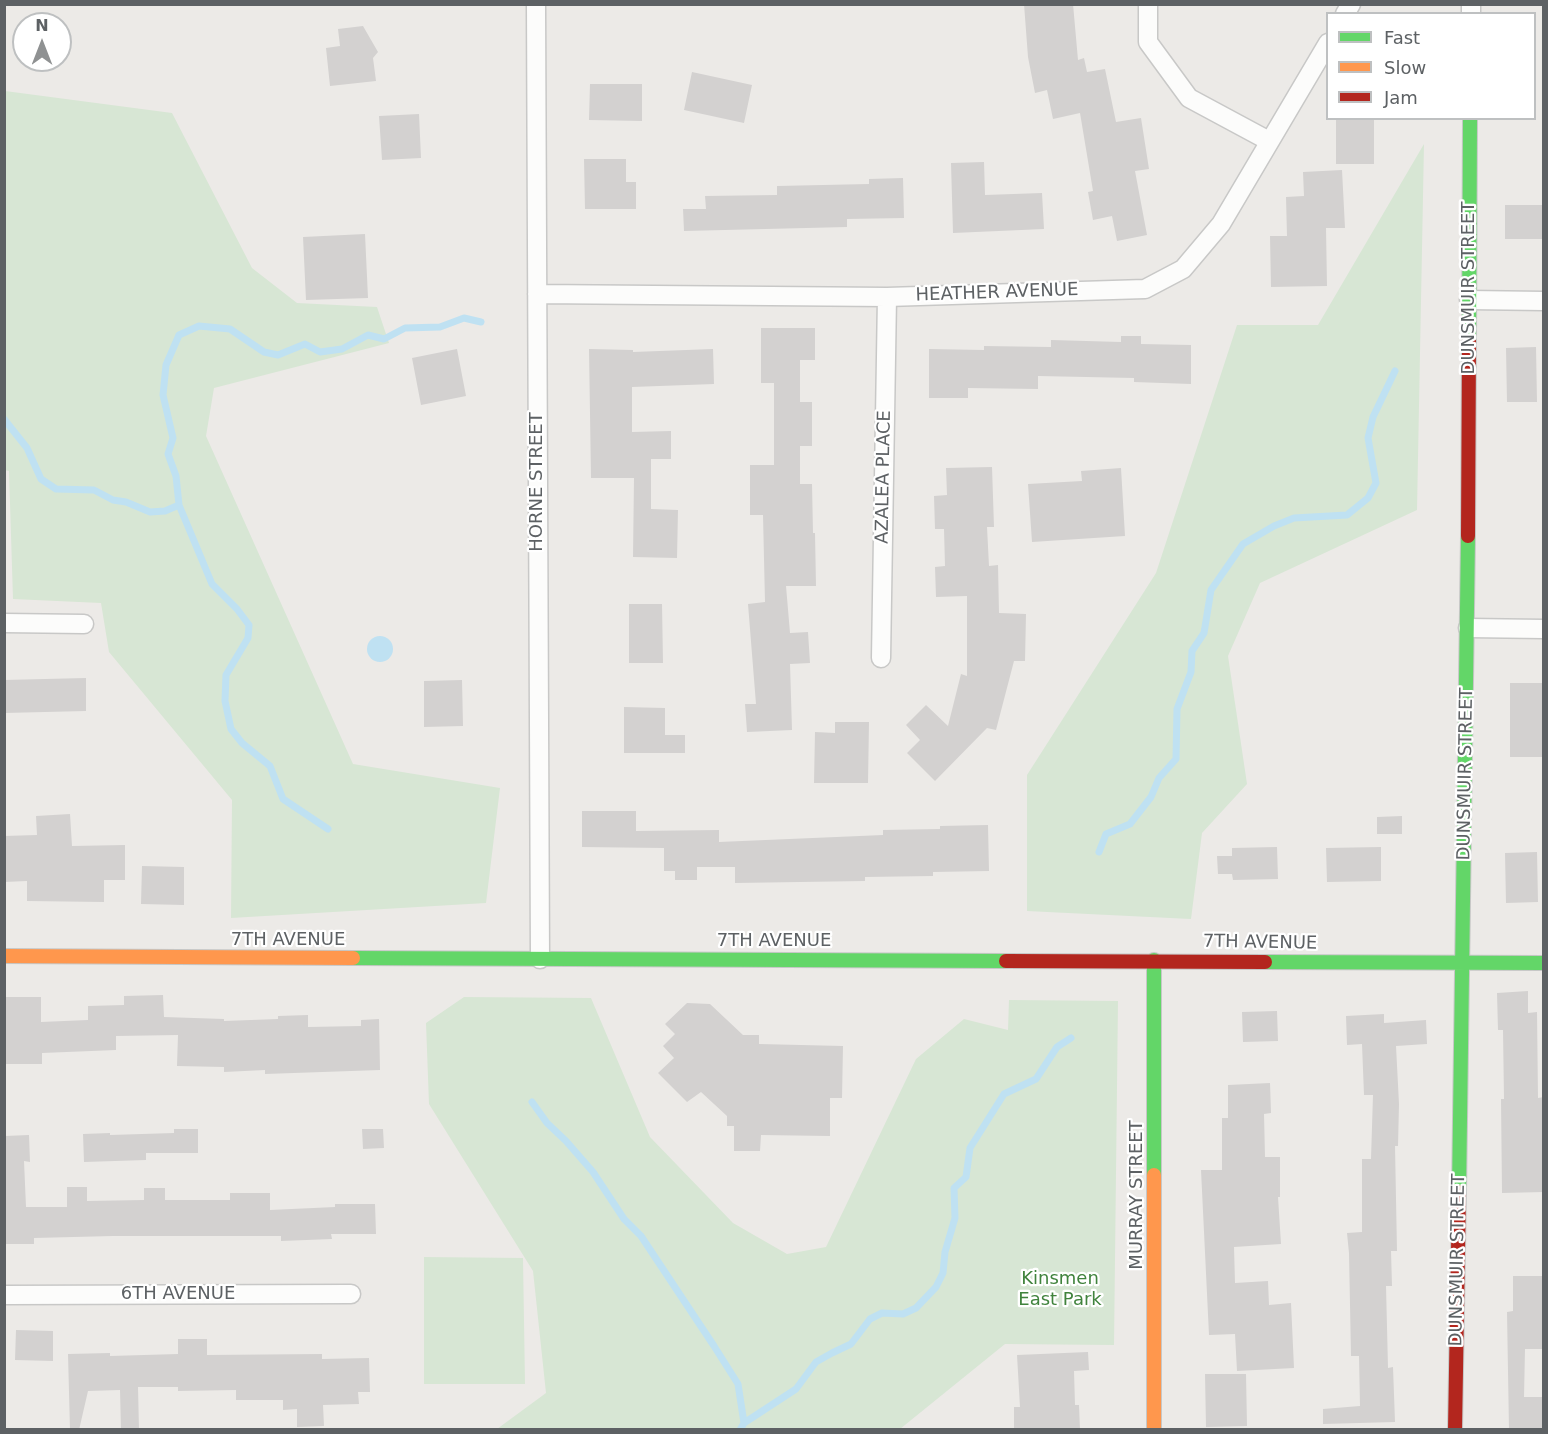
<!DOCTYPE html>
<html>
<head>
<meta charset="utf-8">
<style>
  body { margin:0 }
  #map { position:relative; width:1548px; height:1434px; overflow:hidden; background:#eceae7; font-family:"DejaVu Sans",sans-serif }
  canvas { display:block }
  .frame { position:absolute; inset:0; border:6px solid #5d6164; pointer-events:none }
  .legend { position:absolute; left:1326px; top:12px; width:210px; height:108px; box-sizing:border-box; background:#fff; border:2px solid #bec0c1; margin:0; padding:8px 10px; list-style:none; font-size:18px; color:#5d6164 }
  .legend li { display:flex; align-items:center; gap:12px; height:30px }
  .legend b { width:30px; border:2px solid #bec0c1 }
  .north { position:absolute; left:12px; top:12px; width:60px; height:60px; box-sizing:border-box; background:#fff; border:2px solid #bec0c1; border-radius:50%; rotate:0deg; font-size:16px; font-weight:700; line-height:24px; text-align:center; color:#5d6164 }
  .north::after { content:''; display:block; margin:auto; width:21px; height:27px; background:#8f9192; clip-path:polygon(50% 0,100% 100%,50% 72%,0 100%) }
</style>
</head>
<body>
<div id="map">
<canvas width="1548" height="1434"></canvas>
<div class="frame"></div>
<ul class="legend">
<li><b style="height:8px;background:#63d668"></b>Fast</li>
<li><b style="height:8px;background:#ff974d"></b>Slow</li>
<li><b style="height:8px;background:#b3261e"></b>Jam</li>
</ul>
<div class="north">N</div>
</div>
<script>
const g = document.querySelector('canvas').getContext('2d');
g.lineJoin = 'round';
function fill(path, color) {
  g.fillStyle = color;
  g.fill(path, 'evenodd');
}
function stroke(path, color, width, dash) {
  g.strokeStyle = color;
  g.lineWidth = width;
  g.lineCap = dash ? 'butt' : 'round';
  g.setLineDash(dash || []);
  g.stroke(path);
}
function label(font, color, halo, rows, align = 'center') {
  g.font = font + ' "DejaVu Sans",sans-serif';
  g.lineWidth = 4.5;
  g.setLineDash([]);
  g.textBaseline = 'middle';
  g.strokeStyle = halo;
  g.fillStyle = color;
  for (const [text, x, y, turn = 0] of rows) {
    g.save();
    g.translate(x, y);
    g.rotate((+turn || 0) * Math.PI / 180);
    g.textAlign = isNaN(turn) ? turn : align;
    if (halo) g.strokeText(text, 0, 0);
    g.fillText(text, 0, 0);
    g.restore();
  }
}
fill(new Path2D(`
  M5,91L172,113L252,268L297,303L377,307L389,343L214,388L206,436L353,764L500,788L486,903L231,918L232,800L109,652L101,603L13,599L9,471L4,470Z
  M1424,144L1417,510L1260,583L1228,656L1247,784L1202,833L1191,919L1027,911V775L1156,573L1237,325H1318Z
  M464,997L591,998L650,1137L733,1223L787,1254L826,1247L916,1059L964,1019L1008,1030L1009,1000L1118,1001L1114,1345L1005,1344L900,1429H497L546,1393L533,1271L429,1104L426,1023Z
  M424,1257L523,1258L525,1384H424Z`), '#d7e6d4');
fill(new Path2D(`
  M367 649a13 13 0 1 1 26 0a13 13 0 1 1-26 0Z`), '#bfe1f2');
stroke(new Path2D(`
  M4,419L27,448L41,479L56,489L94,490L113,500L126,502L150,512L165,511L179,505L212,584L237,609L249,625L248,638L226,675L225,701L231,729L242,743L270,766L283,799L328,829
  M179,505L176,476L168,454L173,438L163,395L166,365L179,335L199,326L230,329L264,352L278,355L305,344L320,352L342,349L368,335L384,339L405,328L440,327L464,318L481,322
  M1099,852L1106,834L1130,824L1151,797L1159,778L1176,759L1177,709L1191,672L1192,651L1204,633L1211,590L1243,544L1274,526L1294,518L1347,515L1368,498L1376,483L1368,438L1373,417L1395,371
  M532,1102L547,1123L566,1141L593,1172L624,1219L641,1236L714,1346L738,1384L744,1423
  M740,1430L744,1423L796,1389L816,1362L832,1353L851,1344L870,1319L882,1313L903,1314L916,1308L936,1287L943,1273L945,1252L955,1218L954,1188L966,1177L970,1148L1004,1094L1036,1079L1057,1047L1071,1038`), '#bfe1f2', 7);
fill(new Path2D(`
  M1024,4H1073L1078,60L1084,58L1087,72L1105,69L1116,122L1141,118L1149,169L1135,171L1147,235L1117,241L1112,216L1093,220L1088,192L1093,191L1080,113L1053,119L1047,90L1035,93L1028,57Z
  M363,26L378,52L373,58L376,81L330,86L326,48L340,46L338,29Z
  M692,72L752,85L744,123L684,110Z
  M590,84H642V121L589,120Z
  M419,114L421,158L382,160L379,116Z
  M1336,118H1374V164H1336Z
  M584,159H626V182H636V209H585Z
  M984,162L985,195L1042,193L1044,229L953,233L951,163Z
  M1342,170L1345,228H1326L1327,286L1271,287L1270,236H1287L1286,197L1304,196L1303,172Z
  M903,178L904,218L847,219V227L684,231L683,209H706L705,196L777,195V186L869,184V179Z
  M1505,205H1544V239H1505Z
  M365,234L368,298L306,300L303,237Z
  M761,328H815V360H800V402H812V446H800V484H812L813,533H815L816,586H786L790,633L808,632L810,663L790,664L792,730L747,732L745,704H756L748,604L765,602L763,515H750V465H774V383H761Z
  M1121,336H1141V344L1191,345V384L1134,382V378L1038,376V389L968,388V398H929V349L984,350V346L1051,347V340L1121,342Z
  M1536,347L1537,402H1507L1506,348Z
  M457,349L466,396L421,405L412,358Z
  M589,349L633,350V352L713,349L714,384L632,387V432L671,431V459H651V509L678,510L677,558L633,557L634,478H591Z
  M992,467L994,527H987L989,566L998,565L999,613L1026,614L1025,661H1014L996,730L987,728L935,781L907,753L920,740L906,725L926,705L948,726L961,674L967,676V596L936,597L935,567L945,566L944,529H935L934,496L947,495L946,468Z
  M1121,468L1125,536L1032,542L1028,484L1082,481L1081,471Z
  M629,604H662L663,663H629Z
  M86,678V711L4,713V680Z
  M462,680L463,726L424,727V681Z
  M1510,683H1543L1542,757H1510Z
  M624,707L665,708V735H685V753H624Z
  M835,722H869L868,783H814L815,732L835,733Z
  M582,811H636V831L719,830V842L883,835V830L940,829V826L988,825L989,871L933,872V876L865,877V881L735,883V867H697V880H675V871H664V848L582,847Z
  M70,814L72,846L125,845V880H104V902L27,901V881L4,882V836L37,835L36,816Z
  M1402,816V834H1377V817Z
  M1277,847L1278,879L1233,880L1232,874H1218L1217,856H1232V848Z
  M1381,847V881L1327,882L1326,848Z
  M1537,852L1538,902L1506,903L1505,853Z
  M142,866L184,867V905L141,904Z
  M1528,991V1013L1537,1012L1538,1098L1544,1097V1192L1502,1193L1501,1099H1504L1503,1030H1498L1497,993Z
  M163,995L164,1017L224,1019V1021L278,1019V1016L308,1015V1027L361,1026V1020L379,1019L380,1070L265,1074V1070L224,1072V1067L177,1066L178,1035L116,1036V1050L42,1053V1064H4V997H41V1022L88,1020V1006L124,1005V996Z
  M687,1003L710,1004L743,1035H759V1044L843,1046L842,1098H830V1136L761,1135L760,1151H734V1126H727V1116L701,1092L687,1102L658,1073L674,1058L663,1046L675,1034L665,1024Z
  M1277,1011L1278,1041L1243,1042L1242,1012Z
  M1384,1014V1023L1426,1020L1427,1044L1396,1046L1399,1104L1398,1146H1395L1397,1251H1391L1392,1286H1386L1388,1368L1393,1367L1395,1422L1323,1424V1409L1360,1406L1359,1356H1351L1349,1253L1347,1233L1362,1232V1159H1371L1373,1095H1364L1362,1044L1347,1045L1346,1016Z
  M1270,1083L1271,1113L1264,1114L1265,1157H1280V1197H1278L1281,1244L1234,1247L1235,1283L1268,1281L1269,1305L1291,1303L1294,1368L1237,1371L1235,1334L1209,1335L1201,1170H1222V1118H1228V1085Z
  M174,1129H198V1153H146V1160L84,1162L83,1134L110,1133V1135L174,1133Z
  M362,1129H383L384,1148L363,1149Z
  M29,1135L30,1162L24,1161L26,1207H67V1187H87V1201L144,1200V1188H165V1200H230V1193H270V1210L335,1207V1204H375L376,1234H331L332,1239L281,1241V1236H113L34,1238V1244H4L5,1136Z
  M1513,1276H1544V1349H1525L1524,1397H1544V1430H1509L1507,1312L1513,1311Z
  M16,1330L53,1331V1361L15,1360Z
  M178,1339H207V1355L322,1354V1359L369,1358L370,1392H358L359,1404L323,1405L324,1426L297,1427V1409L283,1410V1400H236V1390L178,1391V1387H138L139,1430H121L120,1390L88,1391L79,1430H70L68,1354L110,1353V1356L178,1354Z
  M1088,1352L1089,1370L1074,1371L1075,1405H1079L1080,1430H1014V1407H1020L1017,1355Z
  M1205,1374H1246L1247,1426L1206,1427Z`), '#d3d1d0');
const street = new Path2D(`
  M536,4L540,959
  M1148,4V42L1189,98L1269,141
  M1345,14L1351,4
  M1471,14V4
  M537,294L887,297L1145,289L1183,269L1221,224L1328,43
  M1469,300L1544,301
  M4,623L84,624
  M1468,628L1544,629
  M881,658L887,297
  M4,1295L351,1294`);
const fast = new Path2D(`
  M1469,341L1470,118
  M353,958L1006,961
  M1154,960V1175
  M1265,962L1544,963
  M1459,1192L1468,536`);
const slow = new Path2D(`
  M4,956L353,958
  M1154,1175V1430`);
const jam = new Path2D(`
  M1468,536L1469,341
  M1006,961L1265,962
  M1455,1430L1459,1192`);
stroke(street, '#c8c8c7', 21);
stroke(fast, '#c6c7c6', 16);
stroke(slow, '#c6c7c6', 16);
stroke(jam, '#c6c7c6', 16);
stroke(street, '#fcfcfb', 18);
stroke(fast, '#63d668', 14);
stroke(slow, '#ff974d', 14);
stroke(jam, '#b3261e', 14);
label('18px', '#5d6164', '#fff', [
  ["DUNSMUIR STREET",1469,288,-90],
  ["HEATHER AVENUE",997,293,-2],
  ["AZALEA PLACE",884,477,-89],
  ["HORNE STREET",537,482,-90],
  ["DUNSMUIR STREET",1466,774,-89],
  ["7TH AVENUE",288,940],
  ["7TH AVENUE",774,941],
  ["7TH AVENUE",1260,943,1],
  ["MURRAY STREET",1137,1195,-90],
  ["DUNSMUIR STREET",1458,1260,-89],
  ["6TH AVENUE",178,1294]
]);
label('18px', '#40833d', '#fff', [
  ["Kinsmen",1060,1279],
  ["East Park",1060,1300]
]);
</script>
</body>
</html>
